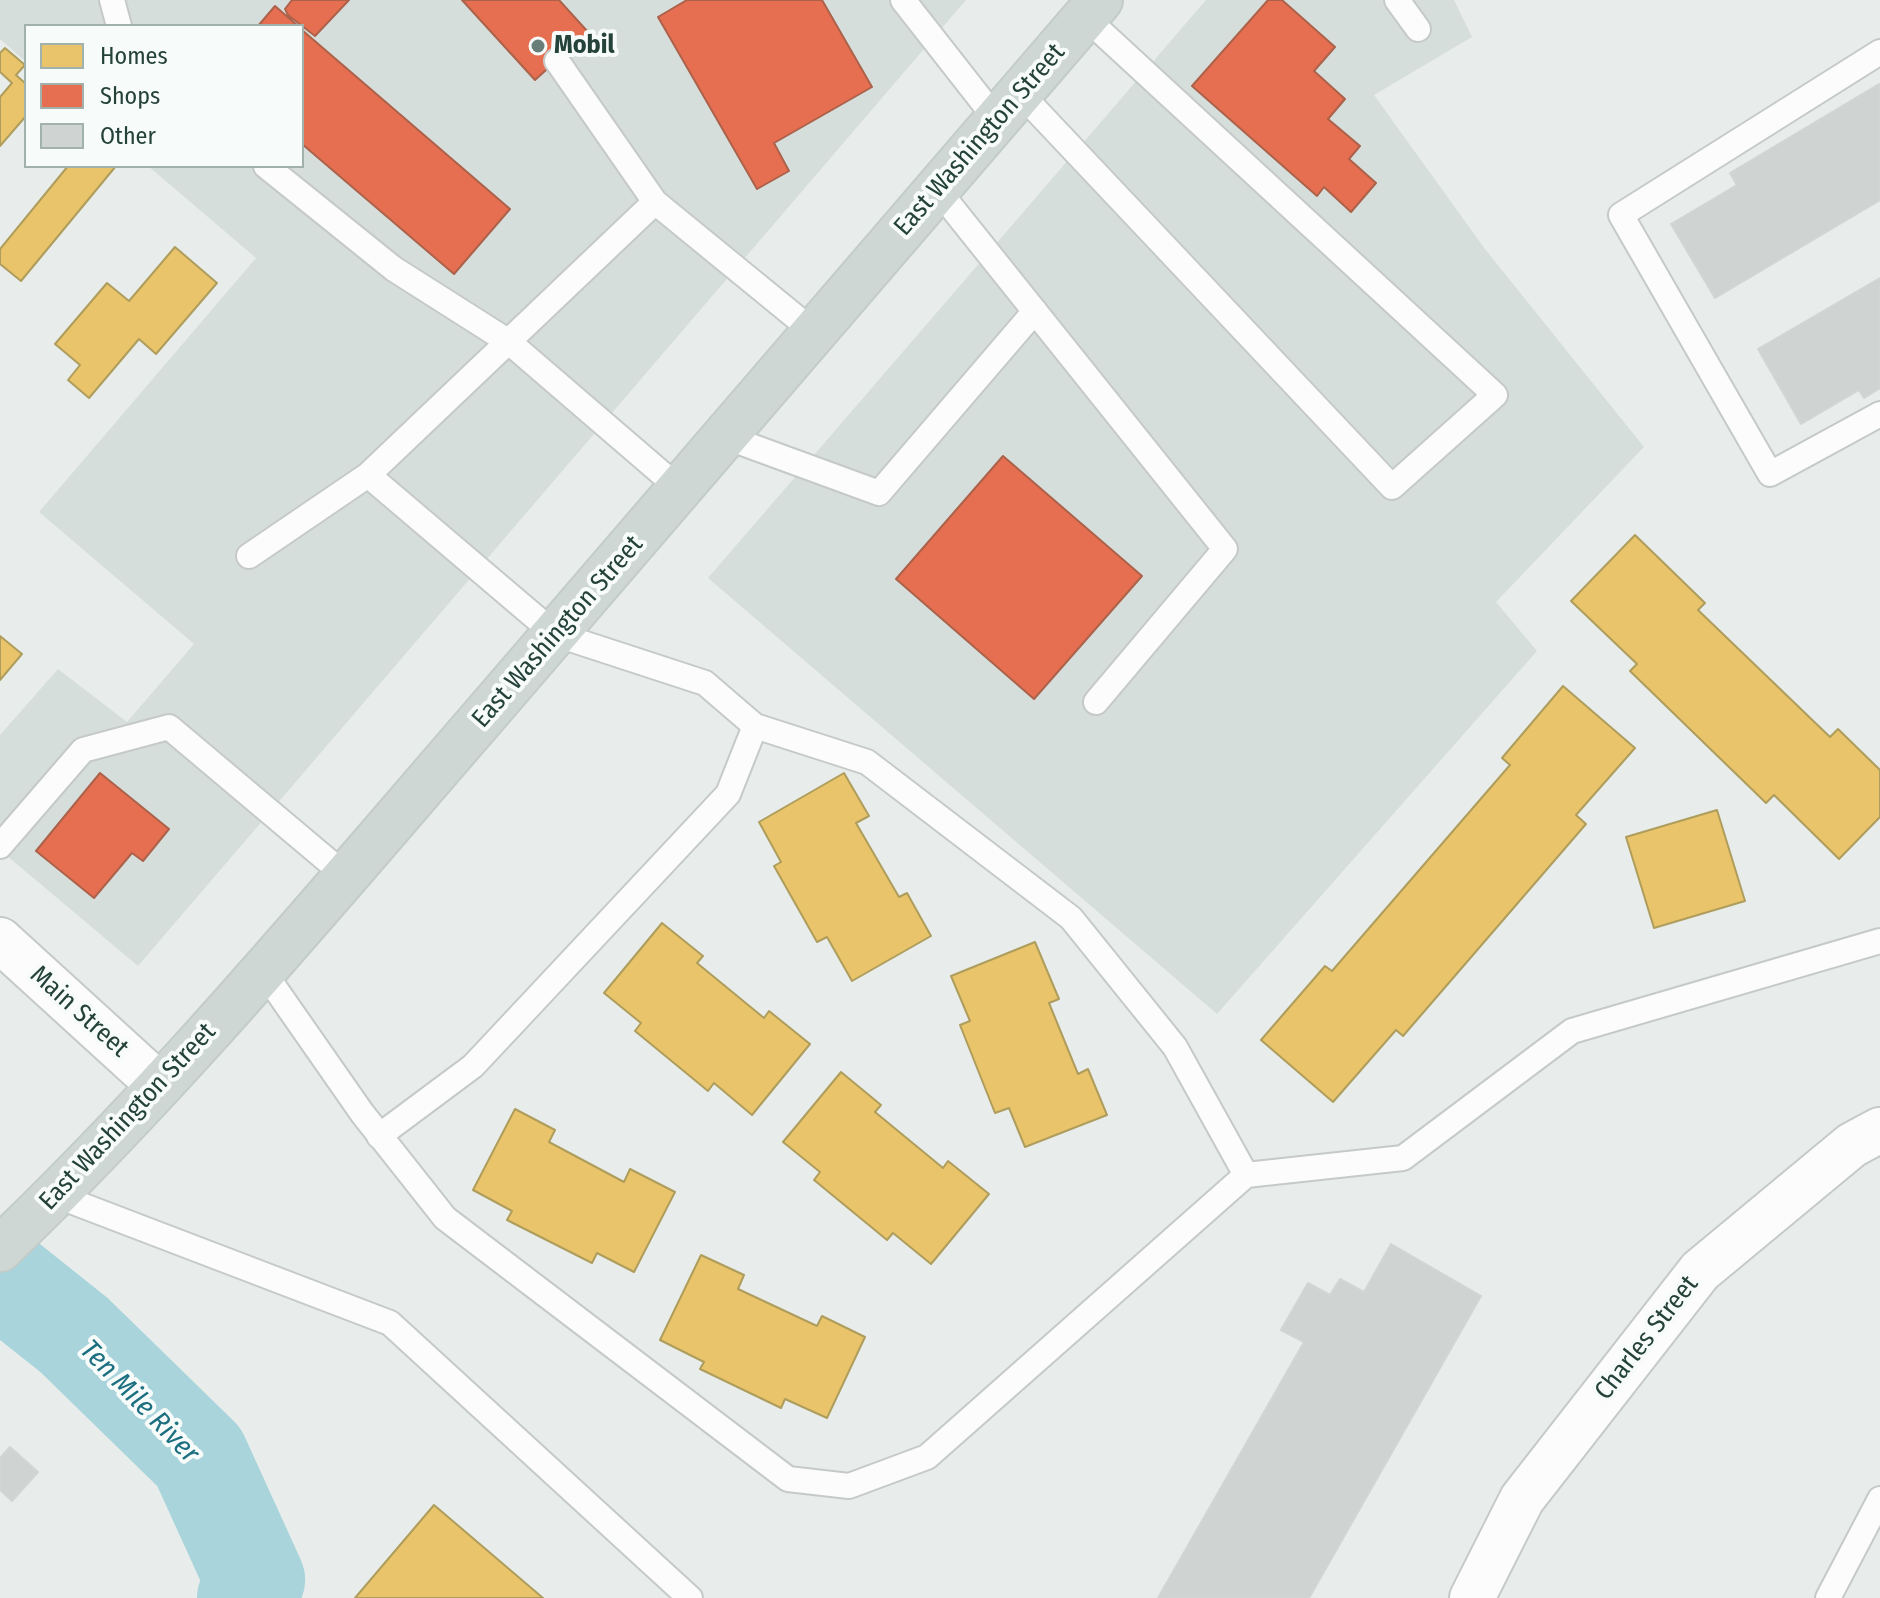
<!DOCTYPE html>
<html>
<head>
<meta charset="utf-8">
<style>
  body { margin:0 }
  #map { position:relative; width:1880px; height:1598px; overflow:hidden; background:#e8edeb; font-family:"Fira Sans Condensed",sans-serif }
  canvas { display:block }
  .legend { position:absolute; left:24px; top:24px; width:280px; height:144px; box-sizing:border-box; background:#f7fbf9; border:2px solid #a3b1ad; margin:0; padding:10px 14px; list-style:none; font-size:24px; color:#24423a }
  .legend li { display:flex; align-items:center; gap:16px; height:40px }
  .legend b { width:40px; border:2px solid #a3b1ad }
</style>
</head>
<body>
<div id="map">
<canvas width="1880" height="1598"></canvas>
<ul class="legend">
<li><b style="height:22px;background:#e9c46a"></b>Homes</li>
<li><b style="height:22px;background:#e76f51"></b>Shops</li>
<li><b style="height:22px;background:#cfd4d2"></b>Other</li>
</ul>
</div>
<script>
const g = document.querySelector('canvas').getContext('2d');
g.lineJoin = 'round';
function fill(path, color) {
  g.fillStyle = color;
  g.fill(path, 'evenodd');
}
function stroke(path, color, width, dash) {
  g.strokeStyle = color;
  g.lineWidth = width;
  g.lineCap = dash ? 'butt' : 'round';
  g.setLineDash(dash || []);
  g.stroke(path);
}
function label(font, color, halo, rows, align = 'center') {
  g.font = font + ' "Fira Sans Condensed",sans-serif';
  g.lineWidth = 8;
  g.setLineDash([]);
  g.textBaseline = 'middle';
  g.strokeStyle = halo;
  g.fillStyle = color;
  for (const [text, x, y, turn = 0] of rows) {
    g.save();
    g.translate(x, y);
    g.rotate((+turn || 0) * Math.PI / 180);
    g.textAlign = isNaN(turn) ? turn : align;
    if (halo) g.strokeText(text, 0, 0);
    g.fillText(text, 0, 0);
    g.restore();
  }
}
fill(new Path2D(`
  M0,0H966L138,966L0,850V735L58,669L127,722L194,644L39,512L256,258L148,166H302V26H26V62L0,39Z
  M1206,0H1454L1472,37L1374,95L1485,249L1644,447L1496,602L1537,651L1217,1014L708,578Z`), '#d6dedb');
const homes = new Path2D(`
  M5,48L25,65L16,75L26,84V116L0,146V97L12,83L0,72V53Z
  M68,166H116L21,281L0,264V249Z
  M175,247L217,283L156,354L139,339L89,398L68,380L80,365L55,344L107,283L129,301Z
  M1635,535L1705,603L1698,610L1830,737L1838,729L1880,770V817L1839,859L1774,795L1766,803L1630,671L1637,664L1571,601Z
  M0,636L22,654L0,680Z
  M1563,686L1635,748L1576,815L1586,824L1403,1036L1396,1030L1333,1102L1261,1040L1325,966L1332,971L1510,765L1502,758Z
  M844,773L869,816L856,823L899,897L907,893L931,936L852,981L827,937L817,942L774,866L781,862L759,822Z
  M1717,810L1745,901L1654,928L1626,837Z
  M662,923L703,956L697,963L764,1018L769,1011L810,1044L752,1115L714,1083L708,1091L635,1031L641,1023L604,993Z
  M1035,942L1059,999L1049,1003L1078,1074L1088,1069L1107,1115L1025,1147L1009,1108L995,1113L960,1025L970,1021L951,976Z
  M841,1072L881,1105L875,1112L943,1168L948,1161L989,1194L931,1264L893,1233L887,1240L814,1180L820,1172L783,1142Z
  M515,1109L555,1130L549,1142L624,1182L630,1169L675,1192L634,1272L597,1253L592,1263L507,1220L512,1211L473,1190Z
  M701,1255L744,1275L738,1289L817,1326L822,1316L865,1337L827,1418L785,1399L781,1408L700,1369L704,1362L660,1340Z
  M434,1505L543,1598H355Z`);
fill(homes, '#e9c46a');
stroke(homes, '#ae9d5c', 2);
const shops = new Path2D(`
  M292,0H349L315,36L288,15L285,9Z
  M462,0H559L588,32L535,80Z
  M687,0H822L872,87L774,143L789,171L757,189L658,17Z
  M1268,0H1282L1335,47L1314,71L1345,99L1328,119L1360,146L1349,159L1376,183L1351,212L1324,187L1317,196L1192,86Z
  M275,6L298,26H258Z
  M302,30L510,209L454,274L302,144Z
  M1003,456L1142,576L1034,699L896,579Z
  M100,773L169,829L143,861L132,853L94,898L36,851Z`);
fill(shops, '#e76f51');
stroke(shops, '#ac624a', 2);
stroke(new Path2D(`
  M0,1276L74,1335L199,1457L255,1580L247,1598`), '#a9d4db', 100);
const building = new Path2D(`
  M1879,84L1880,200L1715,298L1671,224L1737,185L1730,173Z
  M1880,278V388L1864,398L1859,390L1801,424L1758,349Z
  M1391,1244L1481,1296L1309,1598H1158L1304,1342L1281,1330L1308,1283L1330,1295L1340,1279L1364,1292Z
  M10,1447L38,1472L12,1501L0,1490V1458Z`);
fill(building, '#cfd4d2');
stroke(building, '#d1d6d4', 2);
const service = new Path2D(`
  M112,0L119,26
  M903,0L997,120
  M1397,0L1418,29
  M1880,52L1621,215L1770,474L1880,414
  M557,61L655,202L814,332
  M1020,93L1392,487L1495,395L1085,17
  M266,166L394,269L509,342L681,490
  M937,189L1225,549L1096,702
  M726,437L879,493L1035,311
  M368,475L555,634L705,683L755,726L867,762L1071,918L1175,1047L1246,1175
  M249,556L368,475L655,202
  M0,846L83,750L169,727L346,876
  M263,971L362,1113L445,1218L788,1479L849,1486L927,1457L1246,1175L1403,1158L1572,1031L1880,941
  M379,1136L473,1066L728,794L755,726
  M55,1195L390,1323L690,1598
  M1828,1598L1880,1499`);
const minor = new Path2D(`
  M0,940L159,1085
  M1472,1598L1522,1499L1700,1271L1852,1145L1880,1130`);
const primary = new Path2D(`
  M0,1249C171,1085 323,902 478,723C686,483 893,242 1100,0`);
stroke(service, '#c5cac8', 28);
stroke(minor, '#c5cac8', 48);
stroke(primary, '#c3ccc9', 48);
stroke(service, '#fcfcfc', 24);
stroke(minor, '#fcfcfc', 44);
stroke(primary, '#cfd7d5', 44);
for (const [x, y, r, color] of [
  [538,46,8,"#697e78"]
]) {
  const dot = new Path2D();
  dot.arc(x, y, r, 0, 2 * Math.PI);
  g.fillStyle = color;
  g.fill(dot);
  stroke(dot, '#f7fbf9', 3);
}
label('bold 26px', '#24423a', '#f7fbf9', [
  ["Mobil",554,46]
], 'left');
label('26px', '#24423a', '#f7fbf9', [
  ["East Washington Street",980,140,-49],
  ["East Washington Street",558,632,-49],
  ["Main Street",79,1012,42],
  ["East Washington Street",128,1117,-47],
  ["Charles Street",1647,1338,-52]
]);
label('italic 28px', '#1c6f80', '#f7fbf9', [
  ["Ten Mile River",139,1402,46]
]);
</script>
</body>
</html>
